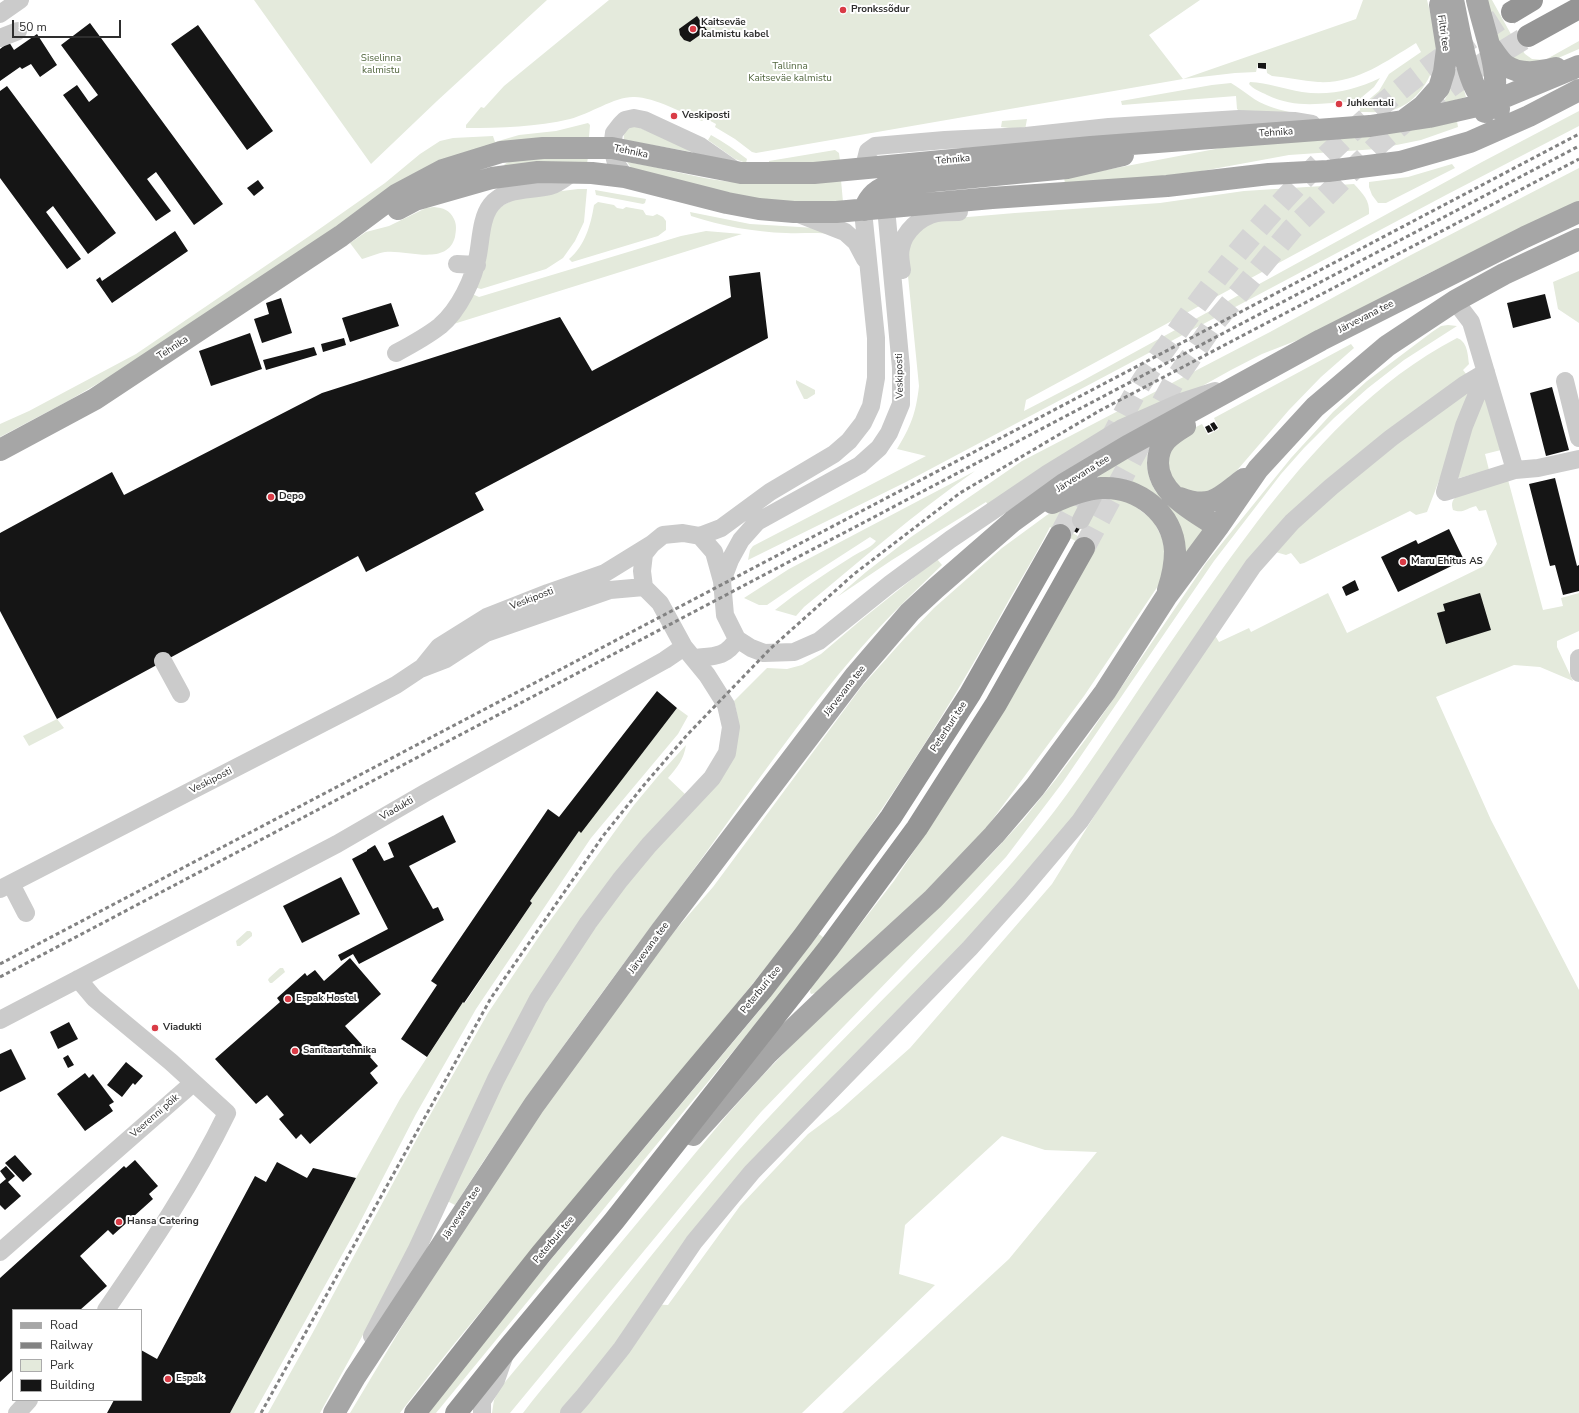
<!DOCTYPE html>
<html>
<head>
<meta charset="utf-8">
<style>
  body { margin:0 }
  #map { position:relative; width:1579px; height:1413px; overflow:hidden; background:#fff; font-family:"Nunito Sans",sans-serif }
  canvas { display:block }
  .legend { position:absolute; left:12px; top:1309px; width:130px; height:92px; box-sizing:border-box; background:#fff; border:1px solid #ababab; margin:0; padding:5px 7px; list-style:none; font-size:12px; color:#2e2e2e }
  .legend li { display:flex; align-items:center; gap:8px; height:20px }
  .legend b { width:20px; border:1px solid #ababab }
  .scale { position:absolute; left:12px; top:20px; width:109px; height:18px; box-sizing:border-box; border:2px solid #2e2e2e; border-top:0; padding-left:5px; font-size:12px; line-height:14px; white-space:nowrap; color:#2e2e2e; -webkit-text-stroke:3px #fff; paint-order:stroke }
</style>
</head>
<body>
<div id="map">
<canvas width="1579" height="1413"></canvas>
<ul class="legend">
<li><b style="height:5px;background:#a6a6a6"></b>Road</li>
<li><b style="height:5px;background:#838383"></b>Railway</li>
<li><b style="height:11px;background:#e4eadc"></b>Park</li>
<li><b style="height:11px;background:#151515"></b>Building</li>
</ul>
<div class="scale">50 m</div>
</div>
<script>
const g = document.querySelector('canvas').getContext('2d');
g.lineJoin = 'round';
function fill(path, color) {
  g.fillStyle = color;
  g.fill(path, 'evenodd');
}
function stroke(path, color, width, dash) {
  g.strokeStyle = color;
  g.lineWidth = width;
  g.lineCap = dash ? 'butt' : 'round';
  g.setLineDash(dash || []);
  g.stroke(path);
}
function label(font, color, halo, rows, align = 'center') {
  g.font = font + ' "Nunito Sans",sans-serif';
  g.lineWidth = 4;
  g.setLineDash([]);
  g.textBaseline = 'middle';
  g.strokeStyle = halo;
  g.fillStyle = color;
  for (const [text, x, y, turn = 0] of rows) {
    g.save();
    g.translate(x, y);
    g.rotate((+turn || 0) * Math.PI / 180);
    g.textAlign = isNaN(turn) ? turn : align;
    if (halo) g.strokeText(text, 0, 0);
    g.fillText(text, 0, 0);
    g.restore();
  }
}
fill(new Path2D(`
  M254,0H547L437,101L371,164Z
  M609,0H1200L1149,35L1183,79L1356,19L1363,0H1427C1431,17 1438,37 1436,54C1433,78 1417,103 1393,110C1383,113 1371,112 1360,112V107L1379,91L1389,74L1421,52L1416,43C1385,62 1356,84 1318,82C1302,81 1287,77 1272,76L1267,73L1266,63H1258L1256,72L1235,73L1183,79L756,153L752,152L735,139L715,127L716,124L705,118L702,121C685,114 652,96 633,97C614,97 590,114 570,119C537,127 501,128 466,128V125L481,107L484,108L504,86Z
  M1486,0H1492L1512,36L1525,54L1532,59L1545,60L1579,41V49L1542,65H1520L1499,45Z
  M1460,76L1466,97L1445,103L1443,102C1449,94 1452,85 1456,77Z
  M1380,78L1374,87L1356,102C1324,102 1298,110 1267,95C1261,92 1253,89 1249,84L1250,82C1268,83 1284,89 1302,92C1329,96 1355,90 1380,78Z
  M1231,83C1238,87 1244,92 1250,96C1262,105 1276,109 1289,112L1242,113L1237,109L1236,96L1122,105L1121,101L1212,85Z
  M1579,111V126L1446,195L906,482L748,560L750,550L753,546L926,456L897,449C911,426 916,413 919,386L906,256L907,246L921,227L944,219L1015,213L1160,203L1244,191L1354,184C1363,194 1370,200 1369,214L1026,400L1024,411L1082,381L1482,162Z
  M1027,119L1025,130L1001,127L1002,121Z
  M1457,121L1458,127L1421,140L1377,149L1289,155L1175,176L1065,184L1064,177L1095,172L1231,146Z
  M588,123L590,125L589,137H566L513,141L68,401L0,437V424L29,411L136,354L308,237L385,183L420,154L440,141L453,138L493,136L495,142L519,135L556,131Z
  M633,125L703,154L624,140C623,132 627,129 633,125Z
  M711,135C724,142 735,150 747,159L746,163L735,159L708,140Z
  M835,150L839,153L840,161L769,166V161Z
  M588,157L587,164L505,166L504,165C511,156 573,157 588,157Z
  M627,162C655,166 682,174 710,179C754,186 797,184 841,180L843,202L816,204L746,198L632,169Z
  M1452,164L1455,168L1386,203H1378L1372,195L1369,187V182L1408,177Z
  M1579,168V202L1425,275L1316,333L1262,354L1231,370L988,505L986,502L892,560L837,597L866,572L911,537L1022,461L1270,332L1409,256Z
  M578,189H587L584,222L575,241L563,258L546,269L481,289L474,287L490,219L502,206L513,200L562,191Z
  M595,190L646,199L645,203L643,204L596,195Z
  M598,202L614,205L617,208L623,209L626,207L643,210L646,215L653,216L657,214L663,217L666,221V230L658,236L572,262L569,259C585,246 591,224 594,205Z
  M434,207C443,208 450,210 454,219C457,225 456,231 455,237C447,267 406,249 385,252C378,253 369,257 362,259L350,243L366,232L389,226L426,208Z
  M690,212L750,224L816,228L830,234C815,232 801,234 786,233C754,232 722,226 691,216Z
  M706,231L742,234L444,327L470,293L479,297L681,236Z
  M1579,271V323L1558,309L1553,282Z
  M1448,325L1457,326L1404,360L1368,388L1334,418L1304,448L1281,474L1214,561L1063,782L1006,857L958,908L761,1112L691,1194L510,1413H492L494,1400L500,1388L727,1115L762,1076L817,1019L987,859L1023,820L1056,779L1088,736L1206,563L1291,458L1333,412L1367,381L1432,332L1441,326Z
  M1457,338C1467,341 1468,354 1469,364L1463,370L1467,375L1309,497L1066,829L646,1304L668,1305L740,1206L808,1134L839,1111L910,1048L1052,884L1119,776L1213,632L1219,642L1249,628L1251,632L1328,593L1347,633L1484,566L1497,544L1486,510L1479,511L1476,506C1467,508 1463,514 1453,510C1451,503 1452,500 1458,495L1507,476L1543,610L1563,606L1561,598L1579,593V631L1557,641V647L1573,681L1540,667L1514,665L1436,697L1491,820L1579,990V1413H842L1009,1259L1097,1152L1045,1150L1002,1136L905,1225L899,1274L935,1285L802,1413H523C549,1379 578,1347 605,1313C664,1241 721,1166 786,1099C871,1008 964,924 1042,827C1075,786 1104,741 1133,698C1173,638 1214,579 1257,522C1312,450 1376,380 1457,338Z
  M1351,344L1354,348L1321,377L1289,410L1233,475L1224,483L1204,493L1180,489L1167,471L1170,446L1178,436L1202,424L1208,435L1219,429L1214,418Z
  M796,380L815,390V394L807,399H804L796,383Z
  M1468,392L1448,457L1427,512L1416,515L1410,511L1304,563L1300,564L1291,553L1286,555L1272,551L1313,506Z
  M1485,395L1501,450L1485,454L1489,470L1459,478L1457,477V467Z
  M1146,446L1148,450C1145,465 1148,478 1156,492L1204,529L1186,555L1178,531L1099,478L1098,476Z
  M975,471C915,513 860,561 804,607L796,616L775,610C799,591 824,574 850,558C858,552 870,549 876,541L870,537L805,579L767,605H759L744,598L789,569Z
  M1089,497L1069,531L1078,536L1099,497L1128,501L1153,520L1165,544V568L1158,586L1084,696L981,835L925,892L816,993L811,994L810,992L811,988L894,881L934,821L1092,550L1050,527C1036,555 1019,582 1004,609C938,729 863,843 779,951C703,1046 624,1139 546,1233C497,1292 447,1351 400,1413H350L401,1328L457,1239L537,1118L659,949L713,887L862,686L904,639L934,608L1002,548L1047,515L1064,506Z
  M937,559L942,565C914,592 885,620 860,649C800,718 748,795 694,869C612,979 529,1089 455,1205L447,1201L509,1068L563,972L635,872L732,761C739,740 740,722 734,701L767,668L787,669L802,665L821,654L861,620Z
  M677,708L688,716L678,734L591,838L476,1009L416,1114L357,1228L254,1413H230L356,1178L400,1099L463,1002L465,1003L532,903L530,901L579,831L581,832Z
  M57,719L64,728L29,746L23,736Z
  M686,745C684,759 677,768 668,778L686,795L581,921L414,1242L320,1413H268L312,1334L421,1131L488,1013L544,929L634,805L659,775Z
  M247,931H250L252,933V936L240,946H237L236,941Z
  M819,934L824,938L763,1015L436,1413H426L512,1306L759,1011Z
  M280,968H283L285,972L272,983H270L268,980L269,978Z`), '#e4eadc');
fill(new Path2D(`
  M697,16L707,30L690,42L684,40L680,35L679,29Z
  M90,23L223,204L194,225L156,172L147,179L171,211L156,221L63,95L77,85L89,102L98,95L61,45Z
  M198,25L273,131L247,150L171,44Z
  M37,34L57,65L40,77L31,64L22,69L20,67L0,81V49L9,42L14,50Z
  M1258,63H1266V69L1258,68Z
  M7,86L116,233L88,254L53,206L46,212L81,259L67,269L0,178V91Z
  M258,180L264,188L254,196L247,188Z
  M175,231L188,251L112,303L96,280L100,277L102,281Z
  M760,272L768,338L475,493L484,510L366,572L358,556L57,719L0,611V533L112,472L124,495L322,393L560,317L592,371L731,297L729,276Z
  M1545,294L1551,318L1513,328L1507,303Z
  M281,298L292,333L262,343L254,319L269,314L266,303Z
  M391,303L399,326L350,342L342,318Z
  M250,333L262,369L211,386L199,351Z
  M344,338L346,345L323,352L321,344Z
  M314,347L317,355L266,370L263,360Z
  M1552,387L1569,450L1546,456L1530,393Z
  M1214,422L1218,428L1214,431L1210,424Z
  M1209,425L1213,431L1208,433L1205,427Z
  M1555,478L1577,566L1579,565V591L1563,595L1555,565L1550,566L1529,484Z
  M1077,522L1082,525L1077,533L1072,530Z
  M1449,529L1464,560L1398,592L1381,557L1416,540L1418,544Z
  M1355,580L1359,590L1346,596L1342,587Z
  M1480,593L1491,630L1446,644L1437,613L1445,611L1443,604Z
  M657,691L677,708L581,833L579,831L530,901L532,903L464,1003L463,1002L427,1057L401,1039L437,985L431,981L548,809L559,817Z
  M443,815L456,842L409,866L433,909L438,907L444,920L359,964L353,954L341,961L338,955L388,929L352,859L367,851V850L375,845L384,861L394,857L388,843Z
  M341,877L360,914L302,943L283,906Z
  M350,958L381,994L345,1026L363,1046V1047L371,1056L370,1057L378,1066L370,1073L378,1083L310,1144L301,1134L296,1139L279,1119L284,1115L267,1095L256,1104L215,1059L280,1002L277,998L305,973L307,976L315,970L324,981Z
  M69,1022L78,1039L58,1049L50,1032Z
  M11,1049L26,1079L0,1092V1054Z
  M68,1055L74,1065L68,1068L63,1058Z
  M126,1062L143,1076L135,1085L133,1083L122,1097L107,1085Z
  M85,1073L89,1078L93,1074L114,1102L109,1105L113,1111L85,1131L57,1094Z
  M15,1155L32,1174L23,1182L5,1163Z
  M135,1160L158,1186L149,1194L153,1199L113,1235L108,1230L80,1256L107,1286L80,1310H13V1370L0,1382V1278L124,1166L126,1168Z
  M277,1162L307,1178L313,1168L356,1178L230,1413H107L114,1400H141V1350L157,1359L255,1176L266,1182Z
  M6,1166L15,1176L8,1182L21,1196L5,1210L0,1205V1184L6,1179L0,1171Z`), '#151515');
stroke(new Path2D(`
  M1108,444C1119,424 1129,403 1141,383C1151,367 1163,352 1174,336C1240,242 1318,156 1407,84C1440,57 1476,35 1512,12
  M1060,535L1090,478
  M1084,548L1173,383L1215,322L1292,229L1382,141L1422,107L1473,70L1528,36`), '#d5d5d5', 22, [22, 11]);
stroke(new Path2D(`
  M0,14L20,0
  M0,38L18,31
  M861,168L865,163L868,151L875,146L945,140L1026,136L1109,127L1239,119L1294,121L1312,124
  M625,177L616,163L612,148L614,133L621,124L625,120L634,118L644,120L700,146L736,171
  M799,214L845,232L856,242L865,259
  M457,264L477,265
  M902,270C901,263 899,255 901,248C904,231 920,217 937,213C944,212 951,212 959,212
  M1455,301L1471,322L1515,470
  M396,353C411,345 426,337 440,326C459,310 474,279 478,255C481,239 481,218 491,205C505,187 530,191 550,186C558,184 566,177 573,172
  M1486,372L1464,426L1445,492L1515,470L1538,468L1579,459
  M1565,381L1579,438
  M1081,520L1097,489
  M700,536L721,528L770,492L834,454L849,441L863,423L871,406L876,378V338L864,221V210
  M722,581L730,560L741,540L757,522L860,465L879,448L889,433L901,404V368L886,208
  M694,658C713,656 726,658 737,639
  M1579,658V673
  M163,661L181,694
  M422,668L439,647L487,617L548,593L605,573L652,544
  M11,884L26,913
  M0,889L354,707L396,685L420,669L446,659L486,633L610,590L644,587
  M78,979L94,998L171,1062L227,1113C193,1183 150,1246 106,1310
  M0,1020L337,844L425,793L665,660L684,647
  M0,1252L193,1083
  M372,1336L416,1251L496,1079L538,999L588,923L620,880L649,845L712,778L727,753L731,727L726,705L707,675L684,647L660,603L644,587L642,571L644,554L652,544L663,535L683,533L700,536L714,552L722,581L725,615L737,639L751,648L764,653L794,652L819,641L890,584L951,539L1047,474L1122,428L1181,402L1215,391
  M17,1413L29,1400
  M482,1413V1401L496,1380L504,1357
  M569,1413L583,1397L622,1348L694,1242L752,1172L970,948L1020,892L1080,821L1253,566L1292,522L1331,487L1391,438L1464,385L1486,372`), '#cbcbcb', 18);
stroke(new Path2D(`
  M1453,0C1458,22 1466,77 1479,94C1484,100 1492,105 1499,109
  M1477,0C1482,23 1497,64 1495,86C1494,95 1489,105 1485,112
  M1489,45C1494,51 1499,60 1505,65C1521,76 1539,72 1556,68
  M1403,121L1423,106L1439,88L1444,72L1447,49L1440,5
  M398,209L415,200L492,178L538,172L592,173L625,177L727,203L759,209L794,212H836L992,198L1167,186L1269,174L1328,171L1400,162L1470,142L1529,116L1579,90
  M864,210C869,196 877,188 892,185L1067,168L1123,155
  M1185,426C1170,435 1158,443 1158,463C1158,494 1195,512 1218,527
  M0,450L95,399L341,236L396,195L443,170L501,152L543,148H612L741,173H814L1091,147L1370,126L1429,117L1490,103L1579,66
  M1180,498C1212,510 1220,497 1244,479
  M1052,503C1067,496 1084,489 1101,488C1138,486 1173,513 1175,551C1175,564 1172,578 1168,590
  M693,1135L767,1054L835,989L933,899L994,835L1035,787L1105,692L1166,597L1218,527L1258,469L1315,407L1387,346L1455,301L1504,274L1579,239
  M334,1413L355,1377L534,1105L661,931L855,676L910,612L936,588L1013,521L1064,484L1126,447L1321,340L1525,237L1579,212`), '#a6a6a6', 22);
stroke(new Path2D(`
  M1512,12L1532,0
  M1528,36L1579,8
  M415,1413L541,1254L762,990L803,937L891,817L970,694L1060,535
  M456,1413L508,1348L614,1221L828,949L917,828L996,704L1084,548`), '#959595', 22);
stroke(new Path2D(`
  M0,964L1579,134
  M0,977L1579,146
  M261,1413L491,998L603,836L644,785L687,735L771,648L854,574L960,493L1099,411L1579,159`), '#838383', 3, [4, 3]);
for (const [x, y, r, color] of [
  [843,10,4,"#d93b46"],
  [693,29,4,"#d93b46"],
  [1339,104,4,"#d93b46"],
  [674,116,4,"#d93b46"],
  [271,497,4,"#d93b46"],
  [1403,562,4,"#d93b46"],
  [288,999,4,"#d93b46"],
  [155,1028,4,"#d93b46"],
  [295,1051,4,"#d93b46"],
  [119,1222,4,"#d93b46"],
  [168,1379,4,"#d93b46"]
]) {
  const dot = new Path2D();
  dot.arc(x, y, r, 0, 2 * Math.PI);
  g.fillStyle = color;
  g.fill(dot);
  stroke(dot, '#fff', 1.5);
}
label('bold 10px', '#2e2e2e', '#fff', [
  ["Pronkssõdur",851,10],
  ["Kaitseväe",701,23],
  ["kalmistu kabel",701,35],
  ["Juhkentali",1347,104],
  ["Veskiposti",682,116],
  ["Depo",279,497],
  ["Maru Ehitus AS",1411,562],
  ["Espak Hostel",296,999],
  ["Viadukti",163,1028],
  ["Sanitaartehnika",303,1051],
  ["Hansa Catering",127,1222],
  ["Espak",176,1379]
], 'left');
label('10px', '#2e2e2e', '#fff', [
  ["Filtri tee",1443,33,82],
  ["Tehnika",1276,133,-4],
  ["Tehnika",631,152,11],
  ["Tehnika",953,160,-5],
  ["Järvevana tee",1366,317,-27],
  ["Tehnika",173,348,-33],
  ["Veskiposti",900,376,-91],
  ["Järvevana tee",1083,474,-32],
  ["Veskiposti",532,599,-21],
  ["Järvevana tee",845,691,-52],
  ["Peterburi tee",949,727,-57],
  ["Veskiposti",211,781,-27],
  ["Viadukti",397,809,-30],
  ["Järvevana tee",649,948,-54],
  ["Peterburi tee",761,990,-51],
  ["Veerenni põik",155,1116,-41],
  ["Järvevana tee",462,1213,-57],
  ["Peterburi tee",554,1240,-50]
]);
label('10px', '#51663e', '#fff', [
  ["Siselinna",381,59],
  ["kalmistu",381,71],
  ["Tallinna",790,67],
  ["Kaitseväe kalmistu",790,79]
]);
</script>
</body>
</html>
